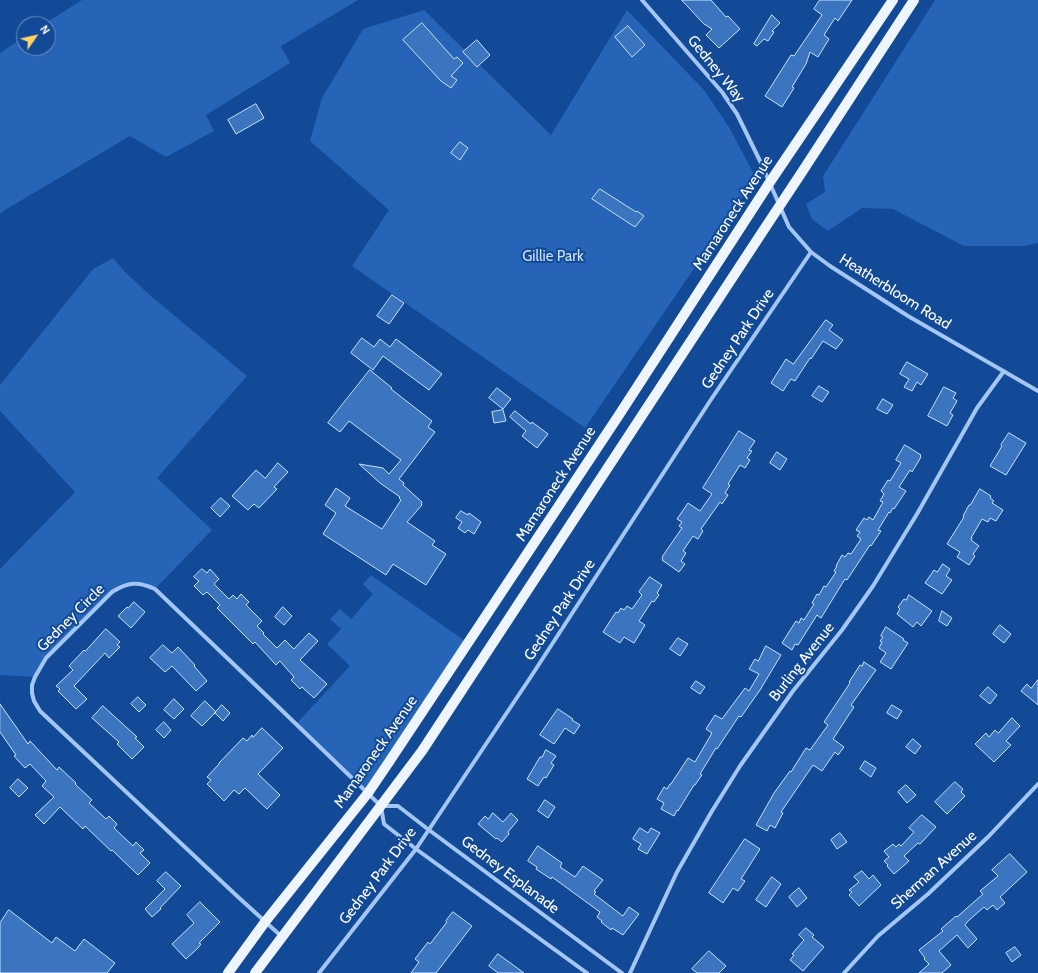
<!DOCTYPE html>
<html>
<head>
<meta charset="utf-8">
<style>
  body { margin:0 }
  #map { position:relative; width:1038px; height:973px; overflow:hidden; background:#124a97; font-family:Cabin,sans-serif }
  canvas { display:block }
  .north { position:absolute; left:16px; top:16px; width:40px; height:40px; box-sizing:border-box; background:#124a97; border:1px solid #7192c1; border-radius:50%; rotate:56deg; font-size:11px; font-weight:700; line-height:16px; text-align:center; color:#fff }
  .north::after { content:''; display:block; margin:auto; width:14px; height:18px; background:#ffd465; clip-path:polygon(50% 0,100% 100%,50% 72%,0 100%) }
</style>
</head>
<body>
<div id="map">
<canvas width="1038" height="973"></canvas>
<div class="north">N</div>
</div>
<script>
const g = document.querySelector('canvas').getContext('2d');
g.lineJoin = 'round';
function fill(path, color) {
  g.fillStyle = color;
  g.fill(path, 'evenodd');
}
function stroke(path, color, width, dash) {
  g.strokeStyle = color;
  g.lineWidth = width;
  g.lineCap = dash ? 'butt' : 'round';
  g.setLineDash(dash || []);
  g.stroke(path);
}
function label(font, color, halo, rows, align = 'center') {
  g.font = font + ' Cabin,sans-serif';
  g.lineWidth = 4;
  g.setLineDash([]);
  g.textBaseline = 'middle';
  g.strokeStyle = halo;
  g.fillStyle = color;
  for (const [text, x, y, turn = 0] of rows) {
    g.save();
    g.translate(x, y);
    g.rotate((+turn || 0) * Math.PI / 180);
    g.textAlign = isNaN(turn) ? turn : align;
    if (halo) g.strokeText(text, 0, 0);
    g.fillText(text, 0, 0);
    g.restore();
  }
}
fill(new Path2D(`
  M82,0H358L281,46L290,63L206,115L214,131L166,157L130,136L5,210L0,214V53L24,37V48H48V24H44Z
  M935,0H1038V243L1024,246H964L893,209L862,208L828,231L812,219L806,204L825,192L823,176Z
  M424,10L551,135L627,10L704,90L729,127L756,178L585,428L352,266L389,210L310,141L322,98L363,29Z
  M113,258L127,274L152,297L247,376L157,478L212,530L155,589L148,586L128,584L112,592L46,658L35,677L0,675V569L75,492L0,411V385L93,269Z
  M371,575L468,643L368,793L296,724L350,666L327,644L341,629L330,619L340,609L351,619L373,594L363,584Z`), '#2564b6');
const building = new Path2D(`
  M682,0H711L726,17L728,16L740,29L719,48L706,35L712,29L704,24Z
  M820,0H852L838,21L835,18L824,35L829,39L818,57L810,52L806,64L792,87L794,88L782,107L765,96L791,55L794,56L822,15L814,9Z
  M772,15L780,23L772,31L774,32L768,41L764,39L757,46L754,44Z
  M422,23L454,59L457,57L463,63L451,76L457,80L451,88L441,81L403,40Z
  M628,26L645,45L632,57L615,37Z
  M477,40L490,55L477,67L463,52Z
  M256,104L264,118L236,134L228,120Z
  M460,142L468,148L460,160L451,153Z
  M600,189L636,212L637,211L644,216L635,227L592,199Z
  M392,295L404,303L389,324L377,316Z
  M826,320L833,325L829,330L843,340L836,349L823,341L811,359L810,358L795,381L791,379L783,391L771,383L786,359L793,364Z
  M362,338L374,347L380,339L390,347L396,339L442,374L429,390L383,356L373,370L351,353Z
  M907,362L928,374L921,385L917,382L912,391L904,387L909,379L900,374Z
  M370,370L392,388L391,389L432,421L428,427L435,432L399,479L404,483L403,485L422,502L421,504L422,505L407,522L435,541L432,545L446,554L426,585L393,564L386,575L323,534L336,513L325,505L336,488L350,498L345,506L382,529L401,500L399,498L400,497L380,483L359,464L383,468L389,474L401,460L349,421L340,432L328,423Z
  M819,386L829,392L822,402L812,396Z
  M944,387L956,393L953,398L957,401L950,413L953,415L947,426L928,416Z
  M497,388L511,399L503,409L489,398Z
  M883,399L893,405L887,414L877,409Z
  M503,410L506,421L494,423L492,412Z
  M515,411L531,424L532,422L548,434L537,448L522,436L526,431L510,417Z
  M739,431L755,441L749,450L752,451L747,458L750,460L745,468L740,465L728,484L730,485L725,493L728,495L722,504L720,502L701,529L703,531L698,539L693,536L683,551L686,553L681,561L685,564L679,572L662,560L663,558L662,557L682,528L679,526L682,522L677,519L688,503L700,511L712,494L703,488Z
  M1009,433L1026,443L1006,475L990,466L1002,446L1001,445Z
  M905,445L921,455L920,456L921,457L912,472L910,470L899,487L906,491L894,509L893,508L890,513L889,512L878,530L881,531L871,546L870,545L847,580L845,579L821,618L817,615L798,645L795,644L792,650L782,643L796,621L799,623L801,618L804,620L814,604L812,603L817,594L819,595L824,586L826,587L836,572L834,571L837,566H836L842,555L845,557L848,553L851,554L861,539L857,536L860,532L856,530L864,518L867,520L869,517L873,520L883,502L880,501L884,494L881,491L888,480L890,481L901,463L896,460Z
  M777,452L787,459L780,470L770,463Z
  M278,463L288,472L274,487L277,489L259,508L254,504L248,510L232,496L256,470L265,478Z
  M980,489L991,496L990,498L994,501L992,503L1003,510L996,521L990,518L988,522L982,519L971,538H972L971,540L979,546L973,554L975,556L969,565L957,557L960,552L947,544L964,517L963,516L969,505H970Z
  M221,498L230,506L220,517L211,508Z
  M461,511L468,515L469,513L481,522L474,534L468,530L465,533L458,528L462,522L456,518Z
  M943,564L950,569L946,576L952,580L942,594L925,583L934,570L937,572Z
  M202,569L207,573L210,569L219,579L214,584L229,599L233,595L237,599L241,594L249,602L246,605L262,621L257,626L264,633L263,634L277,648L285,640L294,649L309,633L318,641L300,660L327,684L314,698L302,687L300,689L291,680L294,677L280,661L276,665L255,642L253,644L217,608L220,605L207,592L203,595L194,586L199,581L194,577Z
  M650,577L662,585L657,593L659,595L654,602L652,601L639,621L645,625L634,643L624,637L620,643L603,632L616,612L618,613L621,608L624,610L627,606L632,609L642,595L639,592Z
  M909,595L932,611L921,626L917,622L913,627L897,614L900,609L898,607L904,599L906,600Z
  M134,602L145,612L131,628L118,616L127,607L128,608Z
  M283,607L292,616L284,625L275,617Z
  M942,611L952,618L947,626L939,621Z
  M1000,625L1011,634L1004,643L993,634Z
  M886,627L904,639L903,640L908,643L891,669L880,662L886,653L879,648L882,642L880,641L883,637L881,636Z
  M106,629L120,642L117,645L120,647L109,658L105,653L74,686L87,699L76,709L58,691L60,689L56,686L73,670L69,666L84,650L85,651Z
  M678,638L688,644L680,656L670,649Z
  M163,645L172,653L178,647L195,665L194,666L207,681L196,691L172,666L165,672L150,658Z
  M766,646L781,655L760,690L741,717L739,716L717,749L716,748L700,774L702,775L695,785H694L678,811L677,810L674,816L661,809L664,803L657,799L664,787L667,789L670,784H671L688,758L695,762L712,733L706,729L715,715L722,719L745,688L749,691L759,674L749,669L755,659L758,661Z
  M864,662L876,670L851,705L854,707L833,739L844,747L838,755L835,752L822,771L813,765L781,812L783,813L775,828L770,825L767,831L756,825L774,793L790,771L791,772L806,748L810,750L828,725L824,722L850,683L849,682L860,665L862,666Z
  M1038,680V705L1021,691L1027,684L1031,688Z
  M696,681L705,687L700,694L691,688Z
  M988,687L997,695L990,704L980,696Z
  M138,697L146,705L139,712L131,704Z
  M174,699L184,709L174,719L164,710Z
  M205,701L216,712L202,726L191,716Z
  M0,704L28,744L30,741L57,770L59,767L76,783L75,784L92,800L89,803L106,819L109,816L117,824L114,828L133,846L136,842L144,850L140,853L150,863L138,875L112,850L111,851L85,826L83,829L60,807L44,824L35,815L54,797L42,786L46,781L30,764L25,768L14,756L16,755L0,732Z
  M222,705L230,713L223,721L215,713Z
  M892,705L902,711L897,719L887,713Z
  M103,706L137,737L135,738L144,747L132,759L117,744L119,742L92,718Z
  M558,709L573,719L572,720L580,725L574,734L565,728L554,744L540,735Z
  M1012,718L1020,726L1006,741L1011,745L994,762L975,744L986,733L989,737L995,730L998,733Z
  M164,722L171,730L164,738L156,730Z
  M262,728L283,748L258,774L280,795L267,809L245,788L239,794L234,790L224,801L207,784L211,780L207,777L219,764V763L243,738L247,741L252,735L253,737Z
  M913,739L921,746L915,754L906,747Z
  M546,750L556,756L551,763L554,765L546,778L544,777L538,786L527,779L540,757H542Z
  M865,761L876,768L871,777L860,769Z
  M18,779L28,788L19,797L10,788Z
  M955,782L963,789L961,792L965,796L947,814L935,802Z
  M906,785L916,795L907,803L898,792Z
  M545,800L555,807L548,818L538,811Z
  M493,813L503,822L511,813L518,820L508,832L509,834L502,842L497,838L496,839L478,824L485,816L488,819Z
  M922,815L936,827L920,844L918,843L904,856L909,861L894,874L887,866L888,865L884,861L889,857L884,851L893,844L896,847L899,844L901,846L914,832L909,828Z
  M640,828L648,833L651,828L660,833L647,854L638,849L641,844L633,839Z
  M840,833L847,842L837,849L831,840Z
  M745,839L760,849L741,879L745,881L738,891L733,888L723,903L709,893Z
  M538,846L562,863L560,867L575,877L583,866L603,880L594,891L596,892L594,894L623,916L629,907L639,914L623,935L612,928L611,930L601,922L602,921L597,917L600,912L552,877L551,879L536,869L537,867L528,861Z
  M1010,854L1027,872L1000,897L1005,903L997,910L993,905L987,910L984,907L967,922L965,925L977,939L968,948L957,935L939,951L951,965L942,973H919L929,964L924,959L925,958L919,950L943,931L941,929L956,916L957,917L983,894L980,891L998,876L992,870Z
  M862,871L869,879L873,875L881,885L859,906L849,895L852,892L849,890L859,882L854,877Z
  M166,872L181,886L160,908L161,909L152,917L145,909L165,889L157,881Z
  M772,877L781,884L766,907L756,900Z
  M799,888L807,898L797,907L789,897Z
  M200,902L220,922L199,943L201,944L198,948L186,959L172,944L194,923L187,915Z
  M9,910L52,943L56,937L75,951L84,939L115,963L107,973H0V923Z
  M453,912L472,926L436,973H411L419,962L415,959L428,942L430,944L447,922L446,921Z
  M806,928L814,935L812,937L824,947L803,971L790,960L794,955L792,954L804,940L799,935Z
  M1015,947L1021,955L1012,962L1006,953Z
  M709,951L726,966L719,973H697L692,969Z
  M498,954L524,973H498L489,966Z`);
fill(building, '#3b74bf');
stroke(building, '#cae1fd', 1);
stroke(new Path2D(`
  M642,0L722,92L737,114L761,163L789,227L811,252L830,266L908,316L1038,391
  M383,806H398L429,830L622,973
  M281,936L237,896L40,711L34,701L32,693V685L35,677L46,658L112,592C128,582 138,581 155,589L269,698L381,806L384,824L416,849L587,973
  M319,973L416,849L532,675L712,398L811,252
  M630,973L677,872L712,811L740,766L793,691L842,630L873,586L917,514L977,408L1004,371
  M844,973L878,936L928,894L989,836L1038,784`), '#a3c6f3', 4);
stroke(new Path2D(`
  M228,973L265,922L368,793L389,762L619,415L770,182L893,0
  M255,973L422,751L761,234L802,172L914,0`), '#eff5ff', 10);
label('15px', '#fff', '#124a97', [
  ["Gedney Way",716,69,51],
  ["Mamaroneck Avenue",733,213,-57],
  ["Heatherbloom Road",895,292,32],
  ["Gedney Park Drive",738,339,-56],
  ["Mamaroneck Avenue",556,484,-57],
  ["Gedney Park Drive",560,610,-57],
  ["Gedney Circle",71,618,-45],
  ["Burling Avenue",802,662,-52],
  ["Mamaroneck Avenue",376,752,-55],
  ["Sherman Avenue",934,870,-42],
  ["Gedney Esplanade",510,875,37],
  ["Gedney Park Drive",378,876,-53]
]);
label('15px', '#cae1fd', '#124a97', [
  ["Gillie Park",553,257]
]);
</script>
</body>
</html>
